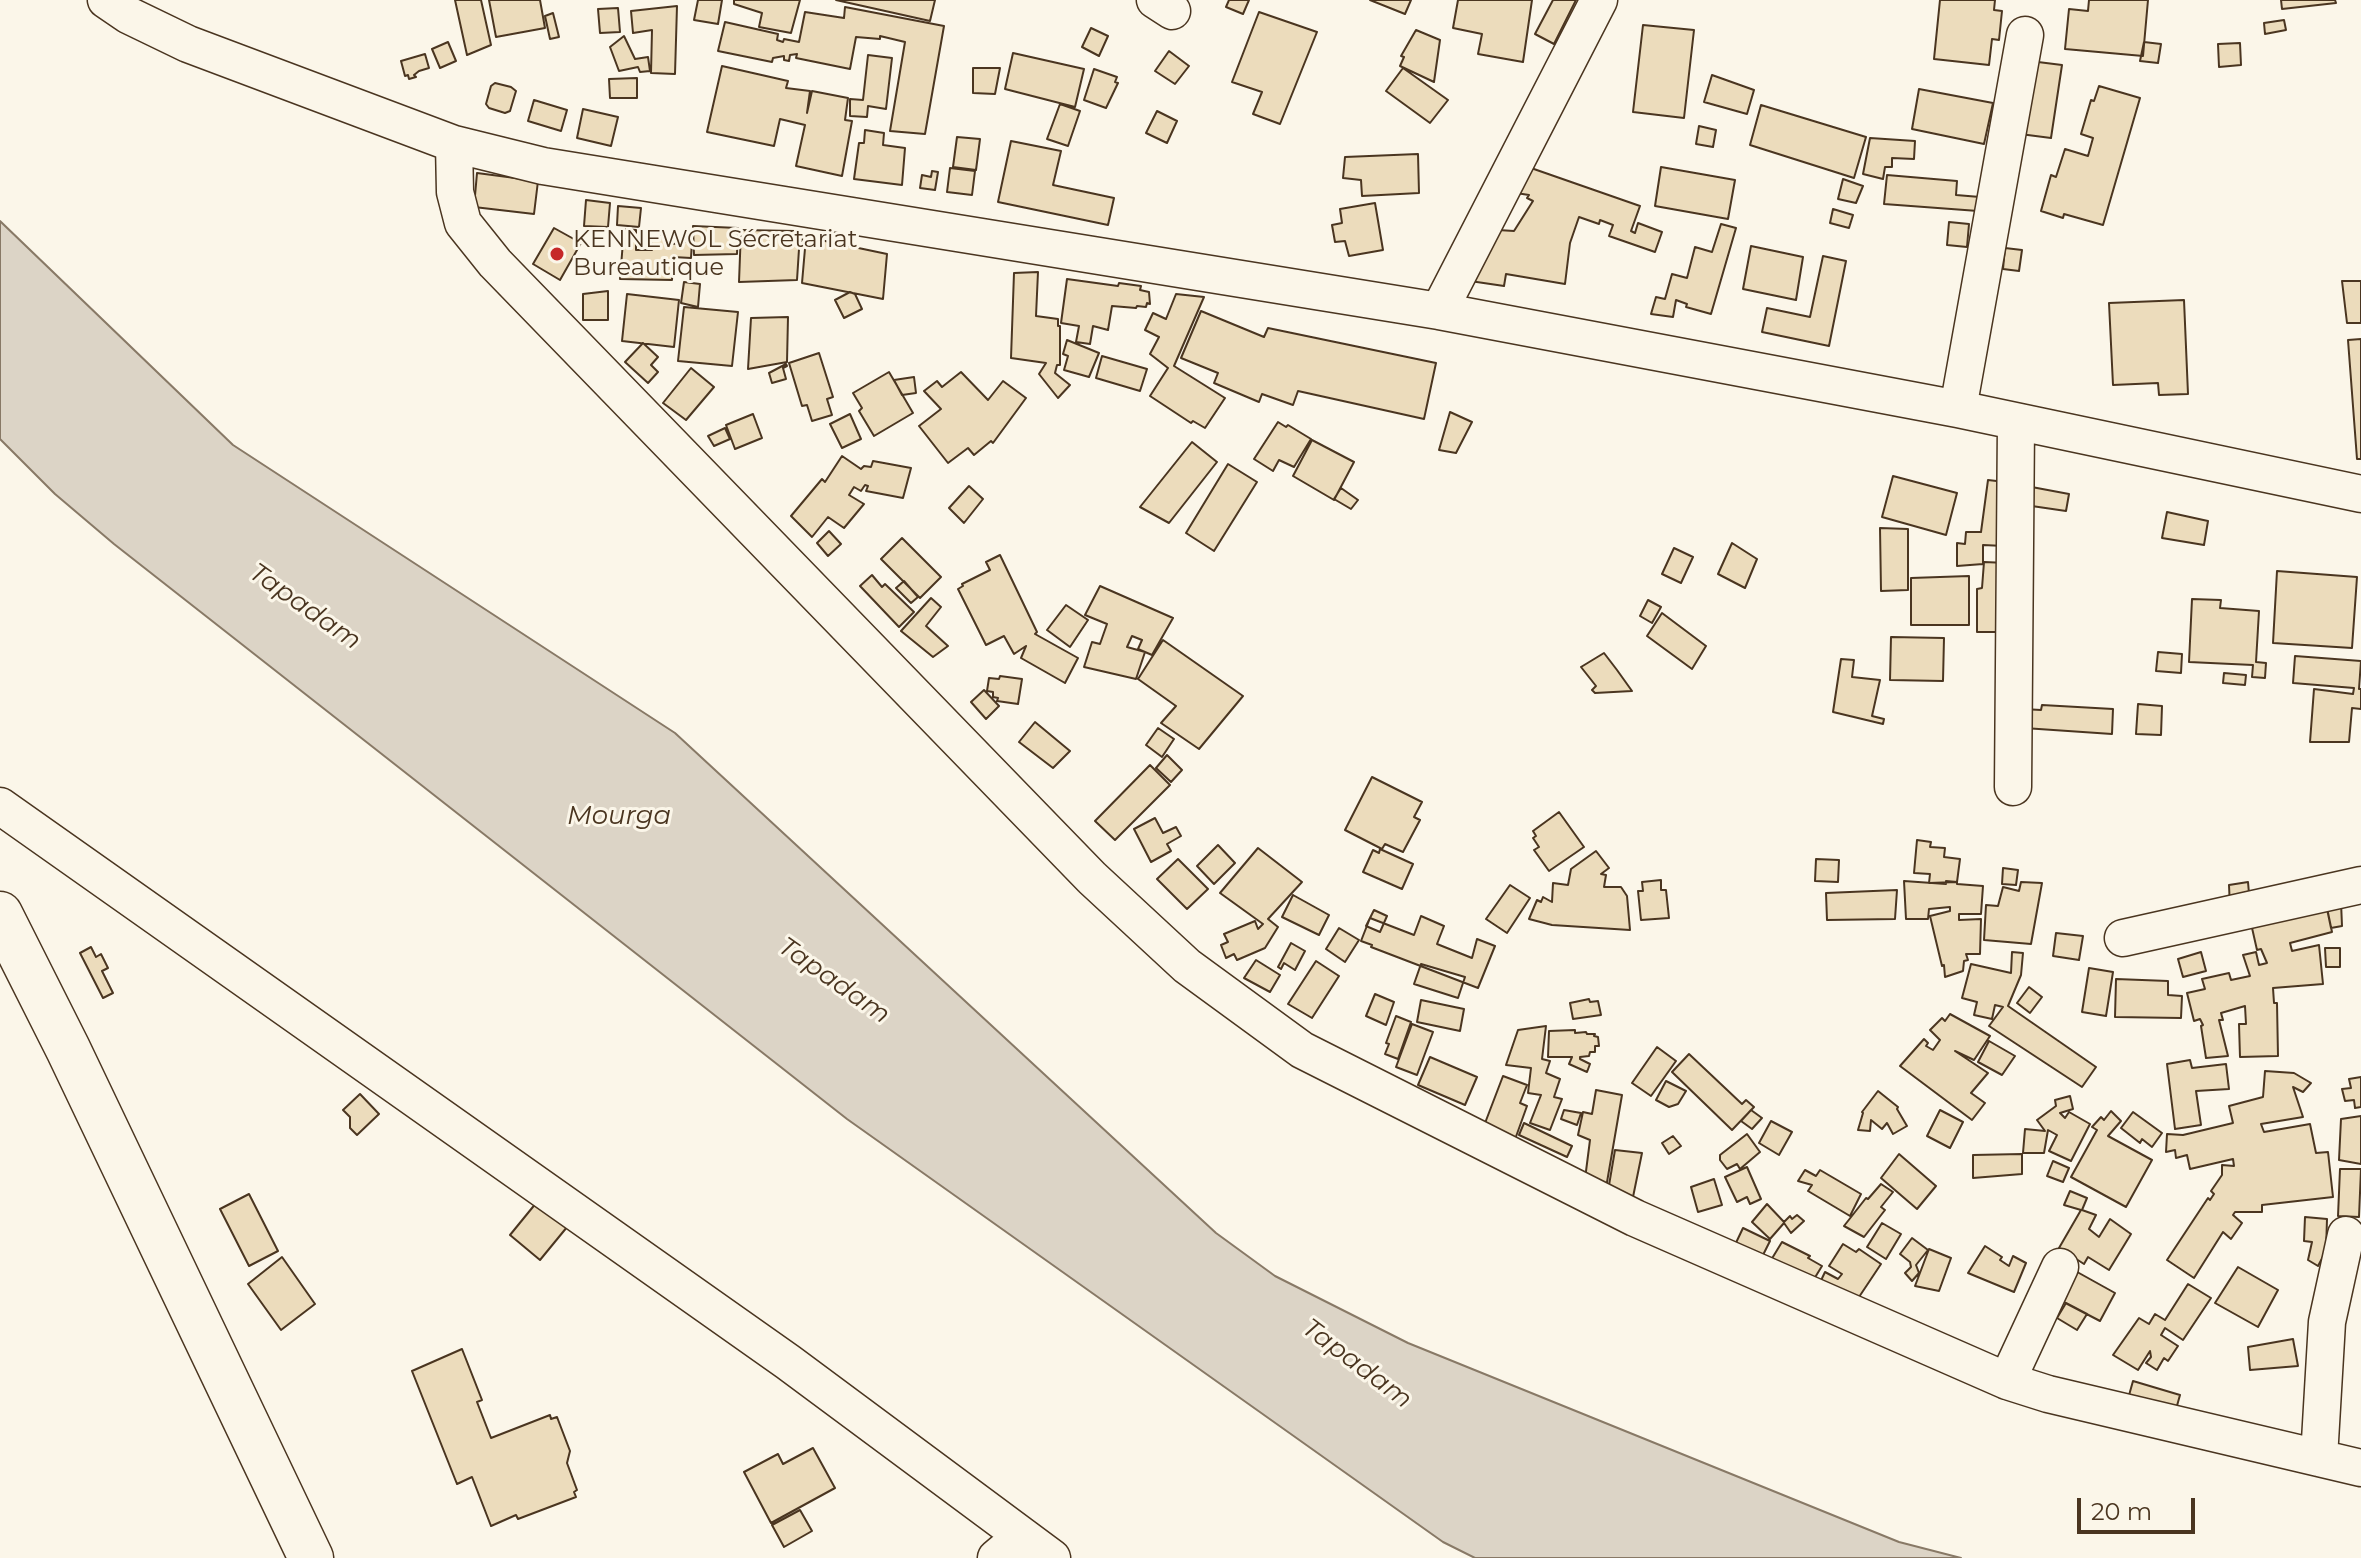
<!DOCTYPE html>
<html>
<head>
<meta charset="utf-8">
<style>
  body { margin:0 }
  #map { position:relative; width:2361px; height:1558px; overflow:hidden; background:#fbf6e9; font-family:Montserrat,sans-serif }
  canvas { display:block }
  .scale { position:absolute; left:2077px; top:1498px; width:118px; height:36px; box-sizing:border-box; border:4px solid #4a3520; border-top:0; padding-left:10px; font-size:24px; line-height:28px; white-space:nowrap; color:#4a3520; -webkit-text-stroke:6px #fbf6e9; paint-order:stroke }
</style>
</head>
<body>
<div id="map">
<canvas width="2361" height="1558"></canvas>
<div class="scale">20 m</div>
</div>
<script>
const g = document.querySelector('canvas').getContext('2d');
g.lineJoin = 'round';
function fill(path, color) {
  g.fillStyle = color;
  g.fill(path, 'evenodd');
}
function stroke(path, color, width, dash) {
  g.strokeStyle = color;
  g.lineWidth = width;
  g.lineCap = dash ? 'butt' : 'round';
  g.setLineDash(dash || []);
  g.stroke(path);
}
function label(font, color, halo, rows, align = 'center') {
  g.font = font + ' Montserrat,sans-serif';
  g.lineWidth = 6;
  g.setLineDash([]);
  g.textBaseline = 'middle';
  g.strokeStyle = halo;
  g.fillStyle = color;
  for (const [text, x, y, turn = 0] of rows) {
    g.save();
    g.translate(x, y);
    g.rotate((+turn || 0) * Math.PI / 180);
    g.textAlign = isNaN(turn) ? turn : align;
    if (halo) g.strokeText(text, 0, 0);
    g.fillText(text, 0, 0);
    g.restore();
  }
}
const water = new Path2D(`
  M0,221L233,445L675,733L1216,1233L1275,1276L1408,1343L1899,1542L1961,1558H1475L1443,1542L847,1119L114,544L55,494L0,439Z`);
fill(water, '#dcd4c6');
stroke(water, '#887966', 2);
const building = new Path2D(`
  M455,0H481L491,45L467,55Z
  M489,0H540L545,28L496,37Z
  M698,0H722L718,24L694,20Z
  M734,0H800L791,33L759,27L762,13L734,4Z
  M836,0H935L930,21Z
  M1229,0H1249L1243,14L1226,7Z
  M1370,0H1411L1405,14Z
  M1458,0H1532L1523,62L1478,54L1482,34L1453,28Z
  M1553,0H1576L1554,44L1535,34Z
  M1940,0H1995L1994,10L2002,11L1999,40L1992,39L1989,65L1934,59Z
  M2089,0H2148L2143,56L2065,49L2069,9L2088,11Z
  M2281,0H2335L2336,3L2282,9Z
  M677,6L675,74L651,73L652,30L633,33L631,11Z
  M845,7L944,26L925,134L890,131L905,42L880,36V39L856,37L850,69L796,58L797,54L790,55L789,61L784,60V56L773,58L772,62L718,51L725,22L778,34L777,40L783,42L784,39L799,42L805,12L844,18Z
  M618,8L620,32L600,33L598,9Z
  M1259,12L1317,32L1280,124L1253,114L1262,92L1232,82Z
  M553,13L559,37L550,39L545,16Z
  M2284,20L2286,30L2265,34L2264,23Z
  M1643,25L1694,30L1684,118L1633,112Z
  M1091,28L1108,36L1099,56L1082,47Z
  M1416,30L1440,40L1434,82L1400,66L1404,57L1401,56Z
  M624,36L635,59L648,57L650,71L640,72L638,67L619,71L610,47Z
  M448,42L456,61L440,68L432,49Z
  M2144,42L2161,44L2158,63L2140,61Z
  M2240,43L2241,65L2219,67L2218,44Z
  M1169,51L1189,66L1175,84L1155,71Z
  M1013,53L1084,69L1075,107L1005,89Z
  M425,54L429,68L419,71L414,75L416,77L409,79L408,75L405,76L401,61Z
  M868,55L892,58L886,109L868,106L867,117L850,116V99L863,100Z
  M2030,61L2062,65L2051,138L2020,134Z
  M722,66L788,81L786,88L810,91L807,113L812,91L848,98L845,120L852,121L842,176L796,166L805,125L780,119L774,146L707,132Z
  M973,68H1000L995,94L973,93Z
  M1403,68L1448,100L1430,123L1386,91Z
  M1094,69L1117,77L1115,82L1118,83L1106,108L1084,100Z
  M1712,75L1754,90L1747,114L1704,102Z
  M637,78V98H610L609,79Z
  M495,83L511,87L516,91L510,111L505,113L489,108L486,104L491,86Z
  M2099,86L2140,98L2103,225L2064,214L2063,218L2041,211L2051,175L2056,177L2065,149L2088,156L2093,138L2081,134L2091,100L2094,101Z
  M1919,89L1993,103L1984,144L1912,129Z
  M534,100L567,110L561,131L528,121Z
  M1060,104L1080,111L1068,146L1047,139Z
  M1761,105L1866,137L1854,178L1750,145Z
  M583,109L618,117L611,146L577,138Z
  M1157,111L1177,121L1167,143L1146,133Z
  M1699,126L1716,130L1713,147L1696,144Z
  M865,130L884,133L883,145L905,148L902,185L854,179L859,143H864Z
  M957,137L980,139L976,170L953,167Z
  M1870,138L1915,141L1914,159L1892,158V167H1885L1883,179L1863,174Z
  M1011,141L1061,151L1053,185L1114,198L1108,225L998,202Z
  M1418,154L1419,193L1362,196L1361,180L1343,178L1345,157Z
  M1661,167L1735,180L1728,219L1655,206Z
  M950,168L975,171L972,195L947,192Z
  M1531,168L1640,206L1631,231L1635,233L1638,223L1662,232L1655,252L1609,236L1613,225L1600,220L1599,224L1579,217L1570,243L1565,284L1506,274L1504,286L1470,281L1498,230L1514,231L1533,201L1527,198L1529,195L1516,193Z
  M932,171L938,172L935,190L920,188L922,175L931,177Z
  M477,173L538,181L534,214L474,207Z
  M1887,175L1957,181L1956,195L1980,197L1978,211L1884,204Z
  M1843,179L1863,186L1856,203L1838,199Z
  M586,200L610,203L608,227L584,226Z
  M1375,203L1383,250L1349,256L1345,241L1335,242L1332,225L1342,223L1340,209Z
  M618,206L641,208L639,227L617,225Z
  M1833,209L1853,215L1849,228L1830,223Z
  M1949,222L1969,224L1967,247L1947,245Z
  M1721,224L1736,228L1711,314L1686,307L1687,304L1676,300L1673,317L1651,314L1656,297L1665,299L1672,274L1687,278L1695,247L1712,252Z
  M693,226L738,228L737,254L694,255Z
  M554,228L581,243L560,280L533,264Z
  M624,229L636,230V250H652V236H673V244L692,241L691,258L673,257L672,280L620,279Z
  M741,230L795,231V234H804L799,249L797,280L739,282Z
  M806,237L887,254L883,299L802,283Z
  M1751,246L1803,257L1796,300L1743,289Z
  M2005,248L2022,250L2019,271L2003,269Z
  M1823,256L1846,261L1829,346L1762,332L1767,308L1810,317Z
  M1038,272L1036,316L1058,319V326H1060V365H1057L1055,373L1070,385L1058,398L1039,374L1046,363L1011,358L1014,273Z
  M1067,279L1118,286L1119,283L1141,286L1140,290L1149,292L1150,304L1147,303L1146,307L1137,306L1136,308L1112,306L1108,330L1093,326L1090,344L1076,342L1079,326L1061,323Z
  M2342,281H2361V323H2347Z
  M684,282L700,284L698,307L681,303Z
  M608,291V320H583V294Z
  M850,292L855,294L862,309L844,318L835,300Z
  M627,294L679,300L674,347L622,341Z
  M1176,294L1204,297L1174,366L1225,398L1205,428L1193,421L1191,423L1150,396L1168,368L1150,354L1159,337L1145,330L1153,313L1166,319Z
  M2184,300L2188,394L2159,395L2158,383L2113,385L2109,303Z
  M684,307L738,312L732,366L678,361Z
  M1201,311L1264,337L1268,328L1436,363L1424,419L1298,391L1293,405L1262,394L1259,402L1214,383L1218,373L1181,358Z
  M788,317L787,362L748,369L751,318Z
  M2361,339V459H2357L2348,340Z
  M1067,340L1099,353L1089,377L1064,370L1068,356L1063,354Z
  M643,343L658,357L651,365L658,372L648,383L625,362Z
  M819,353L833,397L827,399L832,415L812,421L807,405L802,406L789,363Z
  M1102,356L1147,369L1140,391L1096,378Z
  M786,364L787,366L783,368L786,379L772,383L769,373Z
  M691,368L714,387L686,420L663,403Z
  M889,372L913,413L874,436L859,411L862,408L853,393Z
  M961,372L988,400L1003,381L1026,398L993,443L991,441L974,455L968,448L948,463L919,426L941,409L924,391L937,381L942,387Z
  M914,377L916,393L902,395L894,380Z
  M1450,412L1472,422L1456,453L1439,450Z
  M753,414L762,438L735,449L726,425Z
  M850,414L861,439L842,448L830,424Z
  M1278,422L1286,427L1288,425L1311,439L1294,467L1279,460L1273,471L1254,459Z
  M725,428L730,439L714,446L708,436Z
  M1312,440L1354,462L1334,500L1293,476Z
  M1192,442L1217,462L1169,523L1140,507Z
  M842,456L861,469L864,466L871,467L873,461L911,468L903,498L866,491L868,486L865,485L861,491L854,487L849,495L864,504L844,528L828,517L812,537L791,516L822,479L825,482Z
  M1228,464L1257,482L1214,551L1186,533Z
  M1893,476L1957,493L1946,535L1882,517Z
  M1988,480L2005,482L2004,546L1983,545V564L1957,566V543L1965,544L1966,532H1981Z
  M2021,485L2069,494L2066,511L2018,504Z
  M969,486L983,499L964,523L949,508Z
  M1341,488L1358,500L1351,509L1334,499Z
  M2167,512L2208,521L2204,545L2162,538Z
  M1880,528L1908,529V590L1881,591Z
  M829,531L841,544L828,556L817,543Z
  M902,538L941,577L920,598L881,559Z
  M1732,543L1757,559L1745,588L1718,574Z
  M1674,548L1693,557L1681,583L1662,574Z
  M1000,555L1037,632L1035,634L1078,658L1065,683L1021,658L1026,646L1014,654L1004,636L986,645L958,589L963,586L962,584L990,570L986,562Z
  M1984,562L2007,563L2005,632H1977V589L1982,588Z
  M2277,571L2357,577L2352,648L2273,643Z
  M872,575L882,587L885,584L914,612L899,627L860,586Z
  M1969,576V625H1911V578Z
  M904,581L918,597L911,603L896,588Z
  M1100,586L1173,618L1152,655L1138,649L1142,640L1132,636L1127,647L1145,652L1136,679L1084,667L1092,642L1100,644L1107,624L1085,615Z
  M931,598L941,607L926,626L948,646L933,657L901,631Z
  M2192,599L2221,600L2220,608L2259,611L2256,662L2266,663L2265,678L2252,677L2253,665L2189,662Z
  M1648,600L1661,607L1652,623L1640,616Z
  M1066,605L1088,620L1070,647L1047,630Z
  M1662,613L1706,646L1692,669L1647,636Z
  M1891,637L1944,638L1943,681L1890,680Z
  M1163,640L1243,696L1199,749L1161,723L1176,706L1138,679Z
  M2158,652L2182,654L2181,673L2156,671Z
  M1604,653L1617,670L1632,691L1595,693L1592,690L1596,686L1581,667Z
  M2295,656L2361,661L2359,689H2361V709L2352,708L2349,742H2310L2314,689L2353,694L2354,688L2293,683Z
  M1841,659L1854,660L1852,677L1880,680L1872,716L1884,719L1883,724L1833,712Z
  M2224,673L2246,675L2245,685L2223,683Z
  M1000,676L1022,679L1018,704L997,701L998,698L993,697V692L987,691L989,678L999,679Z
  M984,690L999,706L986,719L971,702Z
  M2138,704L2162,706L2161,735L2136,734Z
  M2042,705L2113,709L2112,734L2024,728L2023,709L2041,710Z
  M1035,722L1070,751L1053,768L1019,742Z
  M1158,728L1174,739L1162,757L1146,745Z
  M1167,755L1182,770L1171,782L1156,768Z
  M1150,765L1170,785L1115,840L1095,821Z
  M1372,777L1422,802L1414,817L1420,820L1403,852L1385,844L1382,849L1345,830Z
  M1559,812L1584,847L1549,871L1534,850L1539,847L1533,838L1536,836L1533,831Z
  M1155,818L1163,833L1176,827L1181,836L1167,844L1171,851L1151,862L1134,829Z
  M1917,840L1931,842L1930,847L1945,848L1944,857L1960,859L1957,882L1929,883L1930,874L1914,873Z
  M1218,845L1235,863L1214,884L1197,866Z
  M1258,848L1302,882L1268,919L1278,927L1265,948L1237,960L1234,954L1226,958L1221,945L1228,942L1224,934L1255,921L1258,929L1263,924L1220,893Z
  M1380,849L1413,864L1402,889L1363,872L1373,850L1379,853Z
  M1596,851L1609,868L1601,874L1606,875L1604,887H1621L1627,896L1630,930L1552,925L1529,919L1537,900L1541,902L1543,897L1552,902L1553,883L1568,885L1571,869Z
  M1178,859L1208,889L1187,909L1157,879Z
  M1816,859L1839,860L1838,882L1815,881Z
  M2003,868L2018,870L2016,885L2002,884Z
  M1661,880V890H1666L1669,918L1641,920L1638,891H1643L1642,882Z
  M1904,881L1946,884V881L1957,882V884L1983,886L1981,914H1959V920L1981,919L1980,954H1966L1968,960L1964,961L1963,971L1945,977L1944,965L1942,966L1930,916L1950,911V907L1929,909L1928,919H1906Z
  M2021,882L2042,883L2031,944L1984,940L1986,905L1998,906L2003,887L2019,891Z
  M2248,882L2250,905L2230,908L2229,885Z
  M1510,885L1530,898L1507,933L1486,919Z
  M1897,890L1895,919L1827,920L1826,893Z
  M1293,895L1329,915L1319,935L1282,917Z
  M2341,902L2342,926L2331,928L2326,904Z
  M2326,903L2332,932L2290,943L2292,951L2319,945L2323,984L2273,988L2274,1003H2277L2278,1056L2240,1057L2239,1024H2246L2245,1006L2221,1013L2223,1020H2219L2228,1056L2206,1058L2201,1026L2203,1025L2200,1019L2194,1021L2187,993L2205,989L2202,979L2229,973L2231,980L2250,976L2243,955L2256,952L2259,965L2267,963L2261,949L2257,950L2250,919Z
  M1374,910L1387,916L1380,932L1366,926Z
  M1421,916L1444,926L1437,944L1472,958L1477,939L1495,946L1478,988L1371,947L1372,945L1361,941L1370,918L1414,935Z
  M1339,928L1359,940L1345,962L1326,949Z
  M2056,933L2083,936L2079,960L2053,956Z
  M1291,943L1305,951L1295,970L1284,963L1281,969L1278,967Z
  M91,947L96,957L101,954L108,968L102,971L113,993L103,998L80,953Z
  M2325,948H2340V967H2326Z
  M2012,952L2023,953L2021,975L2008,1006L2096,1067L2082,1087L1989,1026L2003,1007L1995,1005L1992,1019L1974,1015L1977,1002L1962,998L1971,964L2011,973Z
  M2201,952L2206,971L2183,977L2178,959Z
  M1256,960L1280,975L1270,992L1244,978Z
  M1316,961L1339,976L1312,1018L1288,1004Z
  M1421,964L1465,977L1458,998L1414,984Z
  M2089,968L2113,972L2106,1016L2082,1012Z
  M2116,979L2168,981V995L2182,996L2181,1018L2115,1017Z
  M2029,987L2042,997L2030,1013L2017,1003Z
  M1375,994L1394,1002L1386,1025L1366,1016Z
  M1589,999L1590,1002L1598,1001L1601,1015L1573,1019L1570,1003Z
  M1421,1000L1464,1009L1460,1031L1417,1022Z
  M1950,1014L1990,1036L1974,1060L1955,1051L1988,1073L1971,1093L1985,1103L1972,1120L1900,1066L1924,1039L1928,1043L1926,1046L1933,1050L1940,1040L1930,1030L1942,1018L1945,1021Z
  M1396,1016L1411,1022L1398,1059L1385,1054L1389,1044L1386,1043Z
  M1412,1024L1433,1032L1417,1075L1396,1067Z
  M1546,1026L1542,1059L1550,1061L1546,1073L1560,1079L1554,1097L1562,1099L1550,1130L1530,1123L1541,1095L1528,1093L1531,1068L1506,1065L1518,1030Z
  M1575,1030V1033L1586,1032L1587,1034H1595L1594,1036L1598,1037L1599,1046H1595V1052H1590L1589,1056L1580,1057V1059L1590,1064L1587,1072L1569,1064L1572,1057H1548L1549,1031Z
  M1989,1041L2015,1056L2002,1075L1978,1062Z
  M1657,1047L1676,1061L1651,1096L1632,1083Z
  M1689,1054L1742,1104L1746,1100L1754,1107L1732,1130L1672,1072Z
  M1430,1057L1477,1077L1465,1105L1418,1085Z
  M2190,1060L2192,1068L2226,1064L2229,1089L2196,1091L2201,1125L2175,1129L2167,1064Z
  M2265,1071L2294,1073L2311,1083L2303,1092L2293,1087L2303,1117L2261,1124L2264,1132L2310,1124L2316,1153L2328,1152L2333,1197L2262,1205V1212H2235L2233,1215L2242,1223L2231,1239L2223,1232L2194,1278L2167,1260L2208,1198L2210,1200L2214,1194L2211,1191L2222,1175V1165L2234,1166L2233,1159L2190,1169L2187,1155L2176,1158L2175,1150L2166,1152L2167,1134L2183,1135L2233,1123L2229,1106L2263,1097Z
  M1503,1076L1527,1085L1520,1103L1527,1106L1513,1145L1482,1131Z
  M2361,1077V1107L2355,1108L2354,1100L2345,1101L2342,1089L2351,1088L2349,1079Z
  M1666,1081L1686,1091L1678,1104L1669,1107L1656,1100Z
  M1596,1090L1622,1095L1606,1188L1585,1179L1590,1140L1578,1135L1583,1112L1592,1114Z
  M1878,1091L1898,1107L1897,1109L1907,1126L1893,1134L1887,1123L1882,1129L1871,1120L1870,1131L1858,1130L1863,1113L1862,1112Z
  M360,1094L379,1114L357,1135L350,1128V1117L343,1110Z
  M2070,1096L2073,1109L2060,1113L2065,1118L2069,1112L2090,1124L2071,1161L2049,1151L2057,1135L2048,1130L2044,1153H2023L2025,1129L2045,1131L2037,1120L2056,1106L2055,1100Z
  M1564,1110L1581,1113L1577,1125L1561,1119Z
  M1751,1110L1762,1118L1752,1129L1741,1121Z
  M1940,1110L1963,1122L1950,1148L1927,1136Z
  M2111,1111L2121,1121L2108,1136L2152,1160L2126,1207L2071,1177L2097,1130L2092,1127L2101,1117L2104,1120Z
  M2133,1112L2162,1133L2152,1147L2142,1139L2140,1143L2121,1128Z
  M2361,1116V1164L2339,1160L2341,1119Z
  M1771,1121L1792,1132L1779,1155L1759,1143Z
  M1524,1123L1572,1146L1567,1157L1519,1135Z
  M1747,1134L1760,1152L1740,1169L1737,1164L1727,1169L1720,1160V1155Z
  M1673,1136L1681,1146L1669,1154L1662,1143Z
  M1615,1150L1642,1153L1633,1197L1608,1191Z
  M1899,1154L1936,1186L1917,1209L1881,1178Z
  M2022,1154V1174L1973,1178V1155Z
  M2053,1161L2069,1168L2063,1182L2047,1176Z
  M1747,1167L1761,1199L1750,1204L1747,1197L1737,1202L1725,1177Z
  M2340,1169H2361L2359,1217L2338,1216Z
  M1805,1170L1816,1176L1820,1170L1861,1194L1850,1216L1808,1191L1812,1185L1798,1181Z
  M1714,1179L1722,1205L1698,1212L1691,1187Z
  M1881,1184L1893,1192L1881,1207L1885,1210L1864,1237L1844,1226L1866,1198L1868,1199Z
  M2070,1191L2087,1198L2082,1210L2096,1215L2089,1229L2099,1237L2110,1219L2131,1234L2109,1270L2088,1257L2084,1264L2059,1248L2081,1210L2064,1205Z
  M249,1194L278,1251L249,1266L220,1209Z
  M541,1197L572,1221L540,1260L510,1235Z
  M1767,1204L1784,1222L1790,1216L1792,1219L1797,1215L1804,1221L1791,1233L1784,1223L1770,1239L1752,1222Z
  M2305,1217L2327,1219L2326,1251L2318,1266L2308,1260L2312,1242L2304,1241Z
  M1882,1223L1901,1234L1886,1259L1867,1247Z
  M1743,1228L1770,1241L1760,1261L1734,1247Z
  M1912,1238L1928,1250L1916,1265L1919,1273L1912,1281L1905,1273L1911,1267L1910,1262L1900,1254Z
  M1782,1242L1810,1256L1808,1258L1822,1266L1811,1284L1768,1265Z
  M1843,1244L1856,1252L1859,1249L1881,1264L1853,1306L1817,1289L1825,1272L1838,1279L1842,1274L1829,1266Z
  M1985,1246L2002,1257L2000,1260L2009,1266L2013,1256L2026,1263L2014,1292L1968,1273Z
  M1929,1249L1951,1258L1939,1291L1915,1286Z
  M282,1257L315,1304L281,1330L248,1284Z
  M2238,1267L2278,1290L2258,1327L2215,1303Z
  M2070,1268L2115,1293L2100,1321L2054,1297Z
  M2188,1284L2211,1298L2183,1340L2165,1328L2161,1335L2178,1346L2168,1361L2164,1358L2157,1370L2146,1363L2151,1357L2150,1351L2138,1370L2113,1355L2139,1318L2149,1324L2155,1314L2165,1320Z
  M2066,1303L2087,1314L2077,1330L2057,1318Z
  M2293,1339L2298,1366L2250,1370L2248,1347Z
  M462,1349L482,1400L477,1402L491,1438L550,1415L551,1419L557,1417L570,1451L567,1463L577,1490L574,1492L576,1497L518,1519L516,1515L491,1526L472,1477L457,1484L412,1371Z
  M2133,1381L2180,1395L2173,1420L2126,1406Z
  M813,1448L835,1488L771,1523L744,1472L778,1454L783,1464Z
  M800,1510L812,1531L784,1547L772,1525Z`);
fill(building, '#ecdcbc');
stroke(building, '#4a3520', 2);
const minor = new Path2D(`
  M106,0L128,15L188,44L454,144L543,166L1439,311L1958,409L2361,494
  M1155,0L1172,11
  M454,144L455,192L463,223L495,263L1092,878L1187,966L1302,1050L1635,1218L2007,1381L2048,1394L2361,1468
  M1439,311L1599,0
  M1958,409L2025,35
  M2013,787L2016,423
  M0,806L788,1362L1052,1558
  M2123,938L2361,885
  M2007,1381L2060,1267
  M2319,1458L2327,1322L2346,1235
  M996,1558L1022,1536`);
const primary = new Path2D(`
  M0,914L68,1049L311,1558`);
stroke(minor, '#4a3520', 39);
stroke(primary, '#4a3520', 47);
stroke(minor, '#fbf6e9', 36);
stroke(primary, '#fbf6e9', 44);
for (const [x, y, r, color] of [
  [557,254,8,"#c62828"]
]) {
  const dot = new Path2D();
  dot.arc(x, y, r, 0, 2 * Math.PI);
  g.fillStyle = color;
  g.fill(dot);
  stroke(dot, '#fbf6e9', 3);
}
label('24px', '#4a3520', '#fbf6e9', [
  ["KENNEWOL Sécretariat",573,240],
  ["Bureautique",573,268]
], 'left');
label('italic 26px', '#4a3520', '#fbf6e9', [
  ["Tapadam",305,607,35],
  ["Mourga",619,816],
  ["Tapadam",834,981,35],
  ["Tapadam",1357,1364,37]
]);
</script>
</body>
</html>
